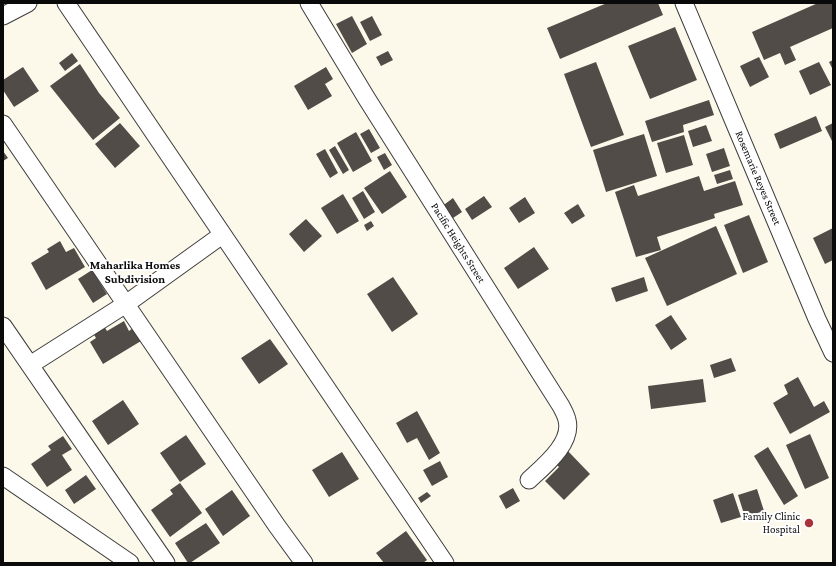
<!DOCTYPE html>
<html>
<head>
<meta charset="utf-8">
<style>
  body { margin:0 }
  #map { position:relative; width:836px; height:566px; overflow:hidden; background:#fdf9ea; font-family:"Crimson Pro",serif }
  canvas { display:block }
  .frame { position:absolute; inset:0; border:4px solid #0a0a0a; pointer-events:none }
</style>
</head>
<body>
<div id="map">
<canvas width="836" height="566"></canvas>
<div class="frame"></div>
</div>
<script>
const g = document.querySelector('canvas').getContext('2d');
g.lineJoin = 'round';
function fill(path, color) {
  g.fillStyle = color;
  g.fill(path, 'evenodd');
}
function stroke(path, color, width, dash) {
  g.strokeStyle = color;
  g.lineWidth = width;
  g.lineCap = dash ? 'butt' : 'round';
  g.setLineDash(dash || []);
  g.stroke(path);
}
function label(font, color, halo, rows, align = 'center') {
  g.font = font + ' "Crimson Pro",serif';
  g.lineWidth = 4;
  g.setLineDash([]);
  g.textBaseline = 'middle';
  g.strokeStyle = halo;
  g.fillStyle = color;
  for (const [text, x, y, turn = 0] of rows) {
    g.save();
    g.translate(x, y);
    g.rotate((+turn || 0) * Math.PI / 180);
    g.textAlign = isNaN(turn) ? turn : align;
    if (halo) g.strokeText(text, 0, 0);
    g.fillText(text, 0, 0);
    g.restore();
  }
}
fill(new Path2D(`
  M607,3H658L663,15L560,59L547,28Z
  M818,3H833V28L790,47L796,60L785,65L780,53L764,60L752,32Z
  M352,16L367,44L352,53L336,24Z
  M372,16L382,35L370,41L360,22Z
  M675,27L697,80L650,99L628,46Z
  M388,51L393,60L381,66L376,57Z
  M72,53L78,61L65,71L59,63Z
  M759,57L769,77L750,87L740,66Z
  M833,60V70L829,62Z
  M596,62L624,135L591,147L564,74Z
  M819,62L831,85L810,95L799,71Z
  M80,64L99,93L120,118L93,140L50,86Z
  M23,67L39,91L14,107L3,90V80Z
  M326,67L333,79L325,84L332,96L308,110L294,86Z
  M709,100L714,115L683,125L684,132L652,142L645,121Z
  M816,116L822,131L780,149L774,134Z
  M120,123L140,146L115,168L95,144Z
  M833,123V143L825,127Z
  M706,125L712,141L693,147L688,131Z
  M369,129L380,148L371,153L360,134Z
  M356,132L372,161L353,172L337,143Z
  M644,134L657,176L606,192L593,150Z
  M684,135L693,165L666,173L657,143Z
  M335,146L349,170L343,174L329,150Z
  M724,148L730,166L712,172L706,154Z
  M325,149L338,173L330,178L316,154Z
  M3,151L8,158L3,161Z
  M385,153L392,165L384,170L377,157Z
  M730,170L733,179L717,184L714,175Z
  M390,171L407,197L382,214L364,188Z
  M699,176L704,191L735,181L743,205L714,214L715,218L657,237L661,250L636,257L615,192L634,185L638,196Z
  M363,191L375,212L364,219L352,198Z
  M343,194L359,221L337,234L321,208Z
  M484,196L492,207L472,220L465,209Z
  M525,197L535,213L519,223L509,208Z
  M453,198L462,212L450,220L441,207Z
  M578,204L585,216L572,224L564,213Z
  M749,215L768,262L743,273L724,225Z
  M306,219L322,236L304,252L289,234Z
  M371,221L374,226L367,231L364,225Z
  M716,226L737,274L667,306L645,258Z
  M833,228V260L825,264L813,238Z
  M60,241L66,252L74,248L85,267L46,290L31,263L49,252L47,249Z
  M534,247L549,269L518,289L504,268Z
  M92,270L107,294L93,303L78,279Z
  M393,277L418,314L392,332L367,294Z
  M644,277L648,291L616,302L611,288Z
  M671,315L687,339L671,350L655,325Z
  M124,321L129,331L133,328L141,341L103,364L90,342L96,338L93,333L104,326L107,331Z
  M270,339L288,364L259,384L241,358Z
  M731,358L736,371L714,378L710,365Z
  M798,377L814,407L824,401L830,412L790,434L773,403L788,394L784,385Z
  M703,379L706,402L651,409L648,386Z
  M123,400L139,424L108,445L92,421Z
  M417,411L440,453L429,460L417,438L407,443L396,423Z
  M810,434L829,478L805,489L786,445Z
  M186,435L206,464L180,482L160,453Z
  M63,436L72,449L62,455L72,470L47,487L31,464L51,450L48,446Z
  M768,447L798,496L784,505L754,456Z
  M566,449L590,474L564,500L545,481L559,467L553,461Z
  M342,452L359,479L329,497L312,470Z
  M440,461L448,477L432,486L423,470Z
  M86,475L96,489L74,504L65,490Z
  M180,483L202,513L170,537L151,510L173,494L170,490Z
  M513,488L520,501L506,509L499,496Z
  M757,489L764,511L745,517L738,495Z
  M232,490L250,516L223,536L205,509Z
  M427,492L431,496L421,503L418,498Z
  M733,493L741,517L721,523L713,500Z
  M206,523L220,543L190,563H188L175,543Z
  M406,531L427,560L423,563H384L376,553Z`), '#524c48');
const street = new Path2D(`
  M66,3L445,563
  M309,3L367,99L561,406C563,410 566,415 567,420C573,443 544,466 529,480
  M684,3L817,319L833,353
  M3,16L28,3
  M3,124L277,526L304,563
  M3,326L166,563
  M30,365L126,304L222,235
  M3,476L130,563`);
stroke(street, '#3d3d3d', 19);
stroke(street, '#fff', 17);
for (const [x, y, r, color] of [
  [809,523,5,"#aa333b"]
]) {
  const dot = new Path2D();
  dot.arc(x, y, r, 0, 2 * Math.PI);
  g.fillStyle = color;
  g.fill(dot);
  stroke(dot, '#fff', 1.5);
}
label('11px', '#0a0a0a', '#fff', [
  ["Rosemarie Reyes Street",758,178,67],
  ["Pacific Heights Street",458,243,58]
]);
label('11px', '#0a0a0a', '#fff', [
  ["Family Clinic",800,517],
  ["Hospital",800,530]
], 'right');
label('bold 12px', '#0a0a0a', '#fff', [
  ["Maharlika Homes",135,265],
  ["Subdivision",135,279]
]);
</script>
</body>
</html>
